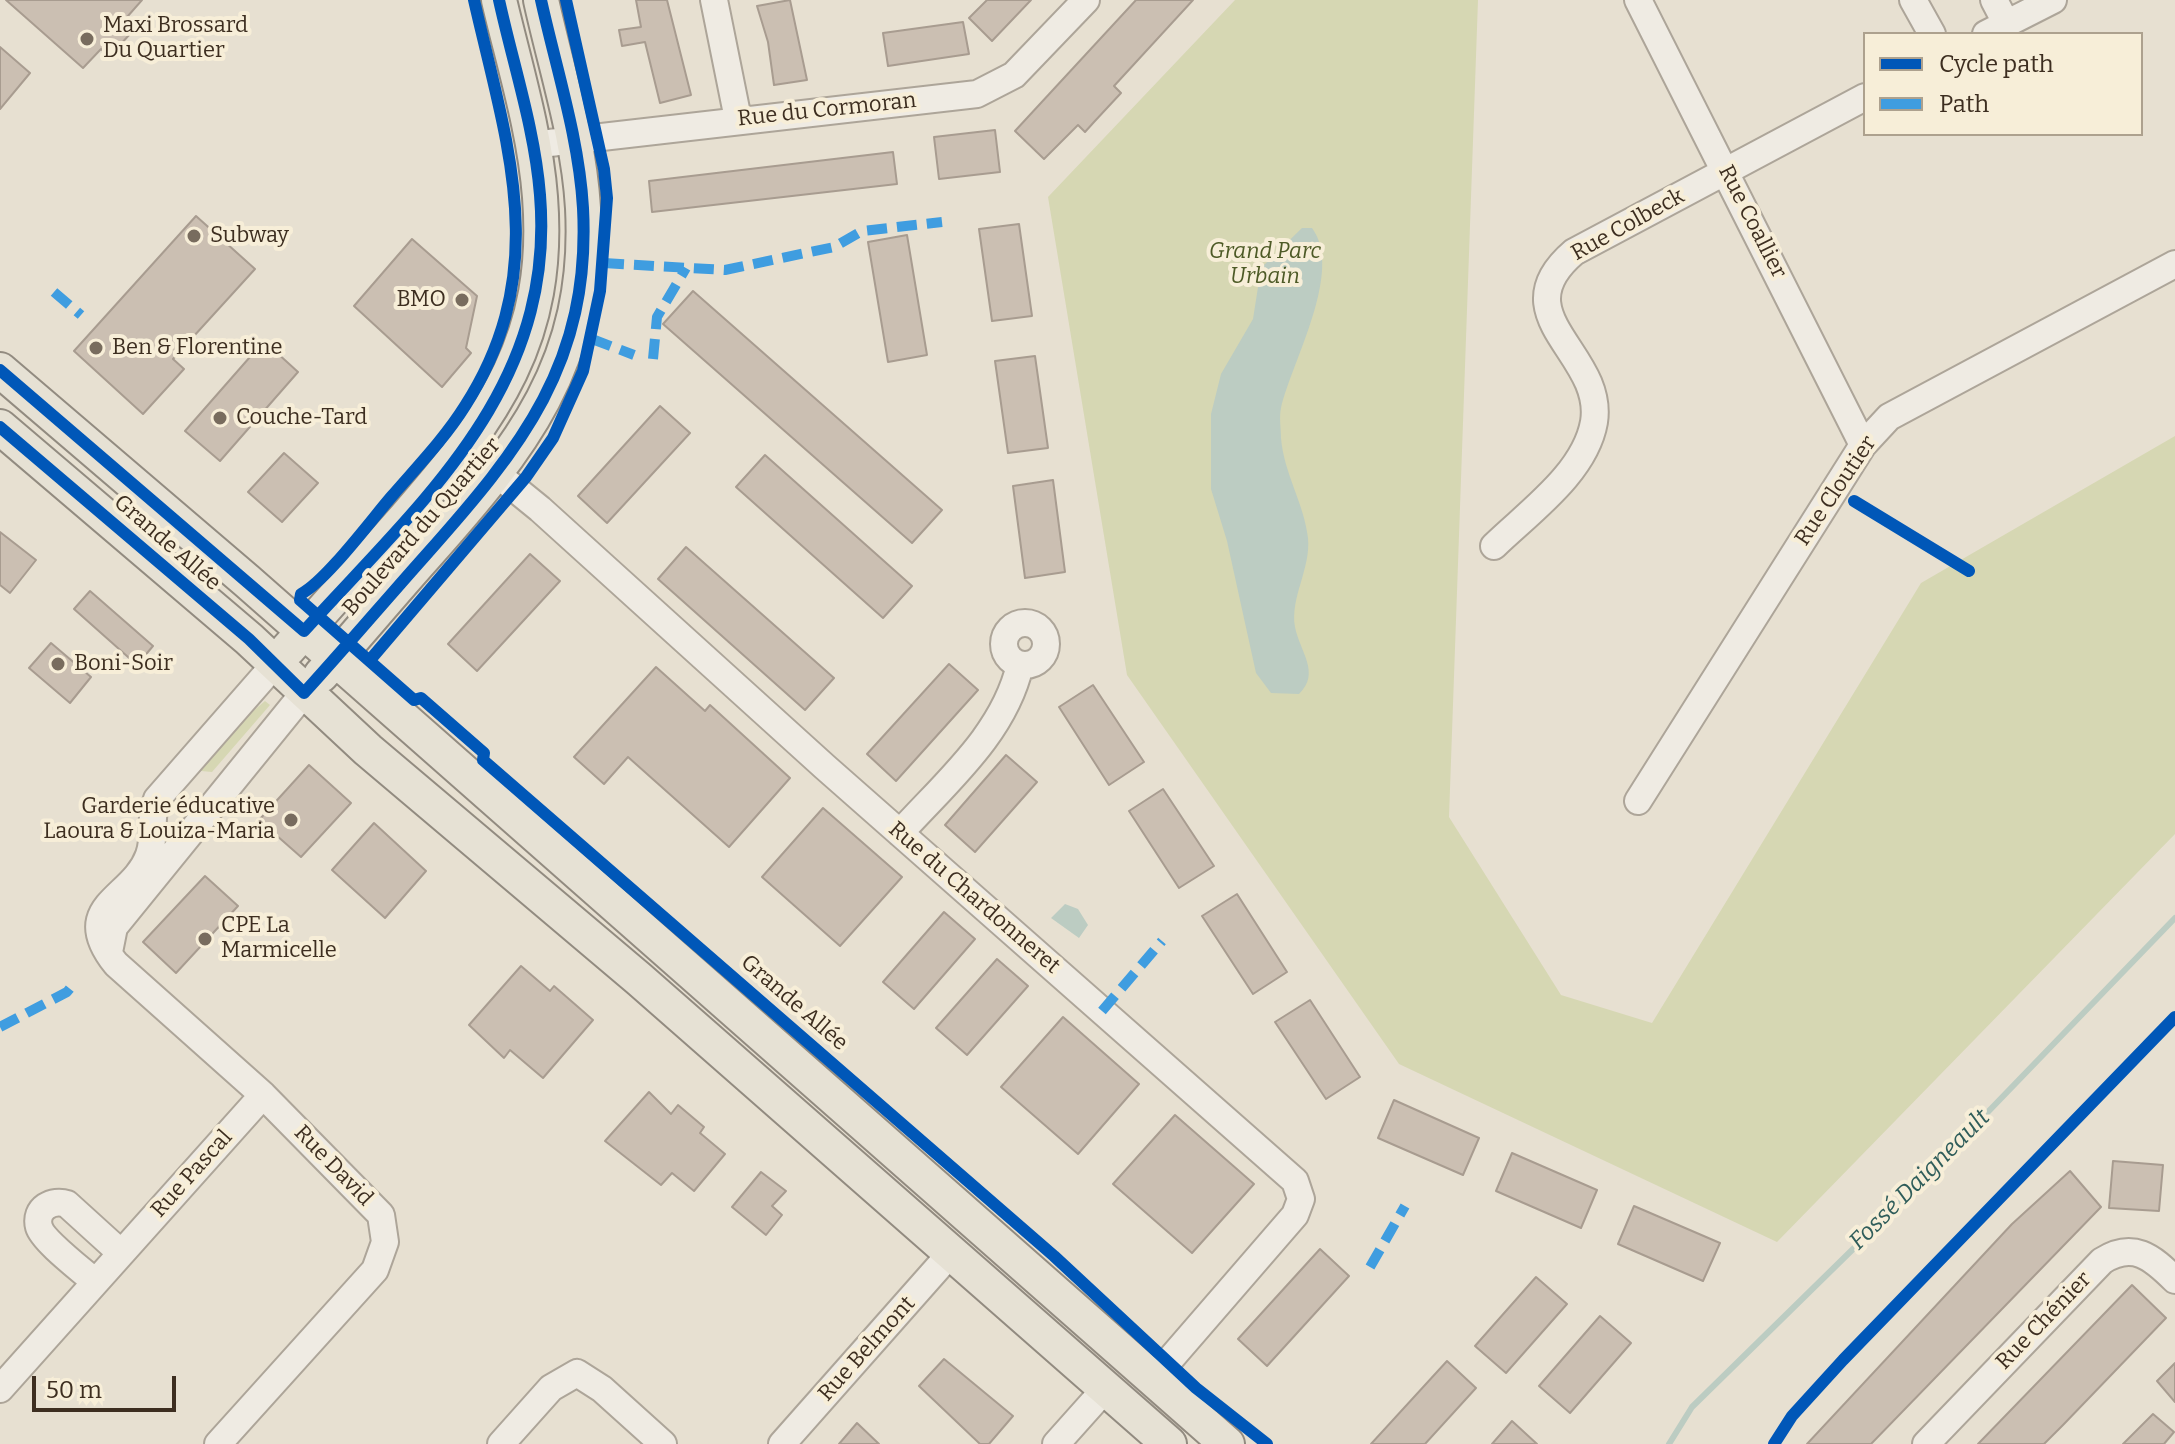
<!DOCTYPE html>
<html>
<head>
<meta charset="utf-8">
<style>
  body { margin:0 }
  #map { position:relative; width:2175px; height:1444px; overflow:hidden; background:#e7e0d1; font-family:Bitter,serif }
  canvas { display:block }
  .legend { position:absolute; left:1863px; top:32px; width:280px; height:104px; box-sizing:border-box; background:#f7eed8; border:2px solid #ada18e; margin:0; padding:10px 14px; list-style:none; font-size:24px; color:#3d2e20 }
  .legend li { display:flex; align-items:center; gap:16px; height:40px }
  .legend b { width:40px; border:2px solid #ada18e }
  .scale { position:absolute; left:32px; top:1376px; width:144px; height:36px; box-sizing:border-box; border:4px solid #3d2e20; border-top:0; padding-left:10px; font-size:24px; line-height:28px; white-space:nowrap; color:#3d2e20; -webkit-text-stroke:6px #f7eed8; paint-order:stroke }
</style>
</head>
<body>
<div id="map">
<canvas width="2175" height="1444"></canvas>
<ul class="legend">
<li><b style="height:10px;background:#0057b8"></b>Cycle path</li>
<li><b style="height:10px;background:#3f9de0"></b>Path</li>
</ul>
<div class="scale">50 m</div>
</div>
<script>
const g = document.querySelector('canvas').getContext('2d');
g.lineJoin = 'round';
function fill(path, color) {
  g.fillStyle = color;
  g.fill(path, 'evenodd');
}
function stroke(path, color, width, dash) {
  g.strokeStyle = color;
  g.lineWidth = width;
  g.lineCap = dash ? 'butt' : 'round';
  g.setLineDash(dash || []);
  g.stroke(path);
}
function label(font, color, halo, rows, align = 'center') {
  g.font = font + ' Bitter,serif';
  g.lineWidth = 8;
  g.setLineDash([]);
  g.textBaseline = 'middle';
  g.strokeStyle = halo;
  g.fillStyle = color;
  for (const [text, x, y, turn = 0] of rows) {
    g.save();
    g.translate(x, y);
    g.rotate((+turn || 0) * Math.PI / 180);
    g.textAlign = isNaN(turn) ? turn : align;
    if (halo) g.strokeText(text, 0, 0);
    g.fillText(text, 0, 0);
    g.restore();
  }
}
fill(new Path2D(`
  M1235,0H1478L1449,817L1561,995L1652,1023L1921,583L2175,436V834L1777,1242L1399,1064L1127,675L1048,197Z
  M265,701L270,705L212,772L201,771L198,768L228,732Z`), '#d6d7b3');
fill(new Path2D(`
  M1302,228H1312C1344,271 1292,361 1281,408C1279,417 1281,429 1281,438C1284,474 1304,503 1308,538C1311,569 1290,597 1295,627C1300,652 1321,673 1299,694L1271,693L1256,673L1227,541L1211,489V414L1221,374L1253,319L1261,268Z
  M1065,904L1078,909L1088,925L1079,938L1051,918Z`), '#bcccc2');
stroke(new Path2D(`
  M1669,1444L1692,1407L1902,1201L2175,918`), '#bcccc2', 6);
const building = new Path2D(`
  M6,0H142L120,25L130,34L109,57L101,49L83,68Z
  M636,0H667L691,95L660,103L645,42L622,46L619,30L641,27Z
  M790,0L807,80L774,85L768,42L757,6Z
  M987,0H1031L992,41L969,18Z
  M1136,0H1193L1114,86L1121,93L1094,122L1085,132L1078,125L1044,159L1015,131Z
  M963,22L969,54L888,66L883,33Z
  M0,47L30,73L0,109Z
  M995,130L1000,172L939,179L934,137Z
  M893,152L897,184L652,212L649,181Z
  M196,216L255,269L173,359L184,369L143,414L74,351Z
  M1019,224L1032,316L992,321L979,229Z
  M907,235L927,355L888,362L868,242Z
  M412,239L477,296L466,348L471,353L442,387L354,306Z
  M693,291L942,510L912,543L663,324Z
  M264,341L298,372L220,461L185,431Z
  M1035,356L1048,448L1008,453L995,361Z
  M660,406L690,433L607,523L578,496Z
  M284,453L318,483L282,522L248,492Z
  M765,455L912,586L883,618L736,487Z
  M1053,480L1065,572L1025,578L1013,486Z
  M0,532L36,560L10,593L0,585Z
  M686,547L834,678L805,710L658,579Z
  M530,554L560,581L477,671L448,644Z
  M90,591L153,646L137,665L74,609Z
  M51,643L91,677L70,703L29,668Z
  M949,664L978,690L896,781L867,754Z
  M656,667L705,711L710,705L790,778L729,847L628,757L604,784L574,757Z
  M1093,685L1144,762L1109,785L1059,707Z
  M1006,755L1037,782L975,852L945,825Z
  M309,765L351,803L301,857L259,820Z
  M1163,789L1214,866L1179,888L1129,811Z
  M823,808L902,877L840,946L762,877Z
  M374,823L426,871L385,918L332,870Z
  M205,876L238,906L176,973L143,942Z
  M1237,894L1287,972L1253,994L1202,916Z
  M944,912L975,939L914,1009L883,982Z
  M997,959L1028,986L967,1055L936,1028Z
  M521,966L550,991L554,986L593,1020L543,1078L510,1050L504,1058L469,1025Z
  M1310,1000L1360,1077L1326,1099L1275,1022Z
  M1063,1017L1139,1084L1078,1154L1001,1087Z
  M649,1092L671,1114L678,1105L704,1127L700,1133L725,1154L694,1191L672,1173L661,1185L605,1141Z
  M1394,1100L1479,1138L1463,1175L1378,1138Z
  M1175,1115L1254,1184L1192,1253L1113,1184Z
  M1512,1153L1597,1190L1581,1228L1496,1191Z
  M2113,1161L2163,1165L2159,1211L2109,1208Z
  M2070,1171L2101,1207L1871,1444H1807L2012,1224Z
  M761,1172L786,1191L772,1206L782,1215L766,1235L732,1207Z
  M1634,1206L1720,1243L1703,1281L1618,1244Z
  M1320,1249L1349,1276L1267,1366L1238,1339Z
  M1536,1277L1567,1304L1506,1373L1475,1346Z
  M2132,1285L2166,1318L2063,1425L2044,1444H1978Z
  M1600,1316L1631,1343L1570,1413L1539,1386Z
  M944,1359L1013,1416L989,1444H980L919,1386Z
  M1447,1361L1476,1388L1425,1444H1371Z
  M2175,1363V1402L2157,1381Z
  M2153,1414L2174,1432L2164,1444H2123Z
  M1512,1421L1537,1444H1492Z
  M857,1423L879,1444H839Z`);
fill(building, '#cbbfb2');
stroke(building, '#a89c90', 2);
const minor = new Path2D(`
  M714,0L738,119
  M1638,0L1863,445
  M1913,0L1932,34
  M1994,0L2006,23
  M1986,34L2053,0
  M532,145L977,94L1014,75L1086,0
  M465,448L540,509L825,767L1295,1181L1301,1199L1295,1215L1154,1378
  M1494,546C1529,512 1585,473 1594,422C1605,353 1499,316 1574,252L1865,97
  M1004 644a21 21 0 1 1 42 0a21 21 0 1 1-42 0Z
  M1638,801L1863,445L1889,417L2175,264
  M900,833C946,782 1004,734 1020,665
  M109,952L114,927L304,693
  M95,1282C83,1271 43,1241 39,1227C34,1208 53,1199 67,1204L121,1253
  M0,1389L263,1095
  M218,1444L375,1270L385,1242L381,1215L263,1095L116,964C69,905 133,900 149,855C156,837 149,817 157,799L275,664
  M501,1444L551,1388L577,1373L602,1389L663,1444
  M782,1444L951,1253
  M1056,1444L1106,1388
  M1926,1444L2102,1261C2133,1241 2152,1257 2175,1280`);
const major = new Path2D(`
  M0,370L247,581L1227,1444
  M0,427L249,639L368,750L639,979L1169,1444
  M288,649C328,605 367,561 406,517C494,416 551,338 540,197C535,131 514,64 499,0
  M321,675C356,636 390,595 425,556C521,448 591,363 583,208C579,138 556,68 541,0`);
stroke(minor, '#ada599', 30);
stroke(major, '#928b80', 38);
stroke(minor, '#efebe3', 26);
stroke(major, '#e6e1d4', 34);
stroke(new Path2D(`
  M604,263L725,270L834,247L862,231L942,222
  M54,292L81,315
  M592,339L634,355
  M653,359L657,317L686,268
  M1102,1011L1162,941
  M0,1027L67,992L75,982
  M1370,1267L1405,1206`), '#3f9de0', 10, [20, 10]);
stroke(new Path2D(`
  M474,0C507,145 553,269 465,406C445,438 417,467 392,496C372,519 326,581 301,594L300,600L414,700L421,698L484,753L483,760L1054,1256L1196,1388L1267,1444
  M0,370L304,631C422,501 556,388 540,195C535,130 513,64 499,0
  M0,427L249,639L304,693C345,648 384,602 425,556C521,448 591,363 583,208C579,138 556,68 541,0
  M1854,501L1969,571
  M370,660L526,477L553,438L583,371L600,291L607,198L604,169L566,0
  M1774,1444L1792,1416L1843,1360L2175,1017`), '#0057b8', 12);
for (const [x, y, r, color] of [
  [87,39,8,"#786c5e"],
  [194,236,8,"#786c5e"],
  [462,300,8,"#786c5e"],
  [96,348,8,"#786c5e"],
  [220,418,8,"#786c5e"],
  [58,664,8,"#786c5e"],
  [291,820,8,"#786c5e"],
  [205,939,8,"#786c5e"]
]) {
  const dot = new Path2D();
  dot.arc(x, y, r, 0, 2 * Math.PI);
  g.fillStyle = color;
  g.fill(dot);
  stroke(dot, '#f7eed8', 3);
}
label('22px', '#3d2e20', '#f7eed8', [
  ["Maxi Brossard",103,26],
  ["Du Quartier",103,51],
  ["Subway",210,236],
  ["BMO",446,300,"right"],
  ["Ben & Florentine",112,348],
  ["Couche-Tard",236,418],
  ["Boni-Soir",74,664],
  ["Garderie éducative",275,807,"right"],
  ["Laoura & Louiza-Maria",275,832,"right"],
  ["CPE La",221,926],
  ["Marmicelle",221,951]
], 'left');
label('22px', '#3d2e20', '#f7eed8', [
  ["Rue du Cormoran",827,110,-6],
  ["Rue Coallier",1752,222,63],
  ["Rue Colbeck",1628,225,-29],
  ["Rue Cloutier",1836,491,-56],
  ["Boulevard du Quartier",422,527,-49],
  ["Grande Allée",167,543,41],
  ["Rue du Chardonneret",974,898,41],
  ["Grande Allée",794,1003,41],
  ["Rue David",333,1166,46],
  ["Rue Pascal",192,1174,-48],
  ["Rue Chénier",2044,1321,-46],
  ["Rue Belmont",867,1349,-48]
]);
label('italic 22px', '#4d5a26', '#f7eed8', [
  ["Grand Parc",1265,252],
  ["Urbain",1265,277]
]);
label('italic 24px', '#2f5d5a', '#f7eed8', [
  ["Fossé Daigneault",1920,1180,-45]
]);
</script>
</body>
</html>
